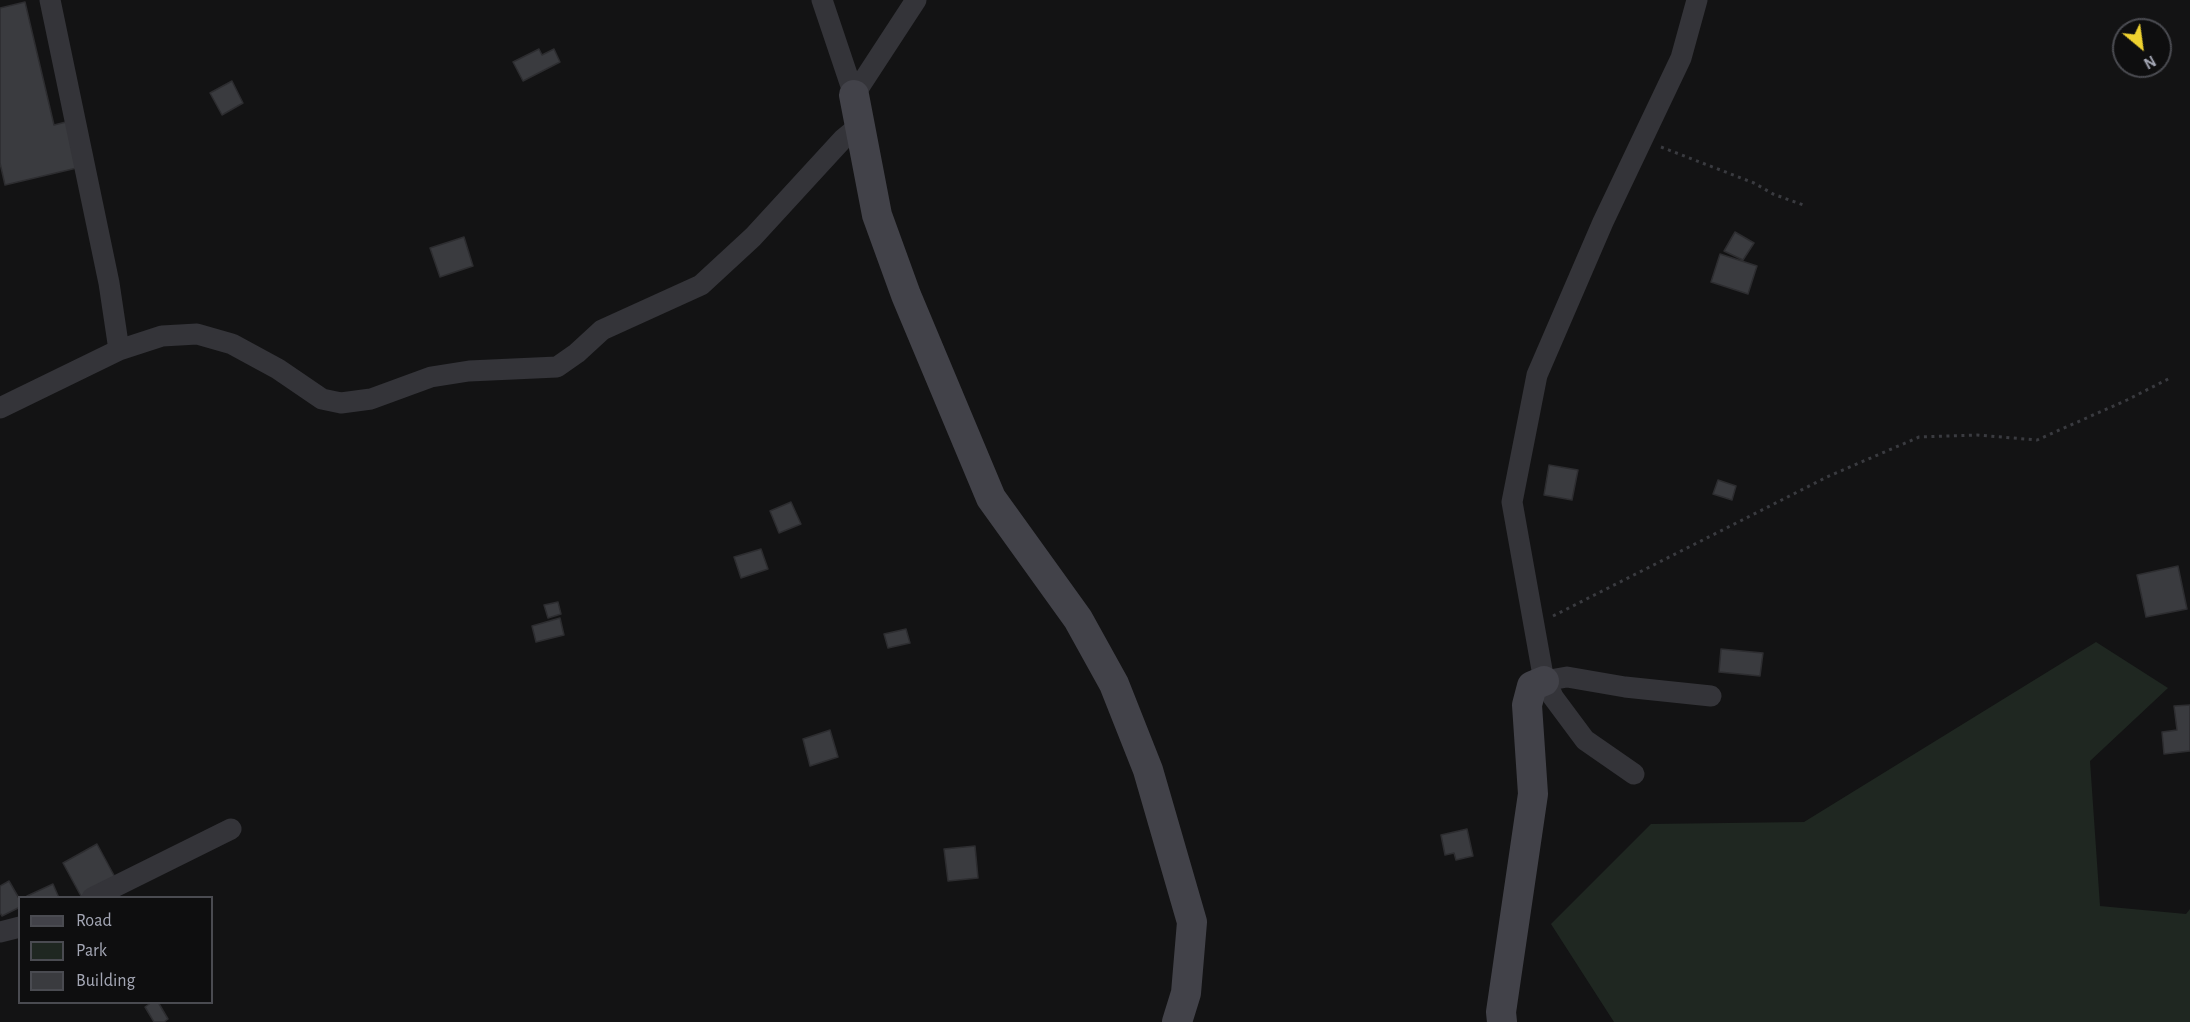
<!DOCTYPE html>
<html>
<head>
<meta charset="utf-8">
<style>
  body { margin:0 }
  #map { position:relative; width:2190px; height:1022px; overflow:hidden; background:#131314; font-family:"Alegreya Sans",sans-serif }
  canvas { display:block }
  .legend { position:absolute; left:18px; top:896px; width:195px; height:108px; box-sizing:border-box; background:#0e0e0f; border:2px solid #4a4b51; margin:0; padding:8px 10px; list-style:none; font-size:18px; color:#a4a7b5 }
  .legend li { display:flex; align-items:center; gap:12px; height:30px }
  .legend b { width:30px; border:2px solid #4a4b51 }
  .north { position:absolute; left:2112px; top:18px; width:60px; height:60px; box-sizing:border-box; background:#0e0e0f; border:2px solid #4a4b51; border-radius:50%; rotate:151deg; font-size:16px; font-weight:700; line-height:24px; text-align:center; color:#a4a7b5 }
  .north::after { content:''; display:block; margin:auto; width:21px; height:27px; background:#efd230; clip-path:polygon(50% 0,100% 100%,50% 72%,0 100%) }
</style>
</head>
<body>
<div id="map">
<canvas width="2190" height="1022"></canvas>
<ul class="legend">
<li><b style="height:8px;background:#424249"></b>Road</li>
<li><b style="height:16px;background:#1f2721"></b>Park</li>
<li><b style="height:16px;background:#3a3b3f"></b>Building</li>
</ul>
<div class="north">N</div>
</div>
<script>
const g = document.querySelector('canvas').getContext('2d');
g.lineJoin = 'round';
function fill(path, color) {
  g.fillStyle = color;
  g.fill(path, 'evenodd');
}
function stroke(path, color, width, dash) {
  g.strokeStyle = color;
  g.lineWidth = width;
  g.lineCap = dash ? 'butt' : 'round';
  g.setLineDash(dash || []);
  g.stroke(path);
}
fill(new Path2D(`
  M2096,642L2168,688L2090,761L2100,906L2186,914L2190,909V1022H1614L1551,924L1651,824L1804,822Z`), '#1f2721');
const building = new Path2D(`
  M25,2L54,125L70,121L81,167L5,185L0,163V8Z
  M539,49L542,55L554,49L560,62L523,81L513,62Z
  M232,81L243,103L222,115L210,93Z
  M1735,232L1754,243L1743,260L1724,251Z
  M464,237L473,266L440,277L430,248Z
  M1720,254L1757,266L1748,294L1711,282Z
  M1549,465L1578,470L1572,500L1544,495Z
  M1718,480L1736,486L1732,500L1713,494Z
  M791,502L801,524L779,533L770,511Z
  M761,549L768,569L741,578L734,557Z
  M2178,566L2187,609L2146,617L2137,575Z
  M558,602L561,614L548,618L544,605Z
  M560,618L564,635L536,642L532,626Z
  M906,629L910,643L888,648L884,634Z
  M1721,649L1763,653L1760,676L1719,672Z
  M2190,705V751L2164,754L2162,732L2177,730L2174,706Z
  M830,730L838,757L810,766L803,739Z
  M1467,829L1473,856L1456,860L1454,853L1445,855L1441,835Z
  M97,844L116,879L82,898L63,863Z
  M975,846L978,878L948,881L944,849Z
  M9,881L20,900V907L2,916L0,913V886Z
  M53,884L59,898H28L27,896Z
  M152,1002H158L168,1019L164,1022H154L145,1007Z`);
fill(building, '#3a3b3f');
stroke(building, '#2d2d30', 1.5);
stroke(new Path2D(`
  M1661,147L1754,183L1773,194L1806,206
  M1553,616L1827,477L1919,437L1977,435L2037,440L2127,400L2172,377`), '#3a3b40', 3, [3, 4.5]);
stroke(new Path2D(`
  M50,0L109,283L119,350
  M822,0L854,95
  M1697,0L1681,58L1603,222L1537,375L1512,502L1544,681L1567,677L1625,687L1711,696
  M854,95L916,0
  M0,408L119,350L162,336L197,334L232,344L278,369L322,399L341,403L371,399L431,377L469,371L557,367L577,353L602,330L701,285L753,237L843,139L860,125
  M1546,680L1553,697L1585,740L1634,774
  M92,898L231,829
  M0,932L20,927`), '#343439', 21);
stroke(new Path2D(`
  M854,95L877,215L906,295L991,498L1078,619L1114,684L1148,770L1192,922L1186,993L1177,1022
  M1502,1022L1501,1012L1533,794L1527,705L1532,686L1544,681`), '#424249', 30);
</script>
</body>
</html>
